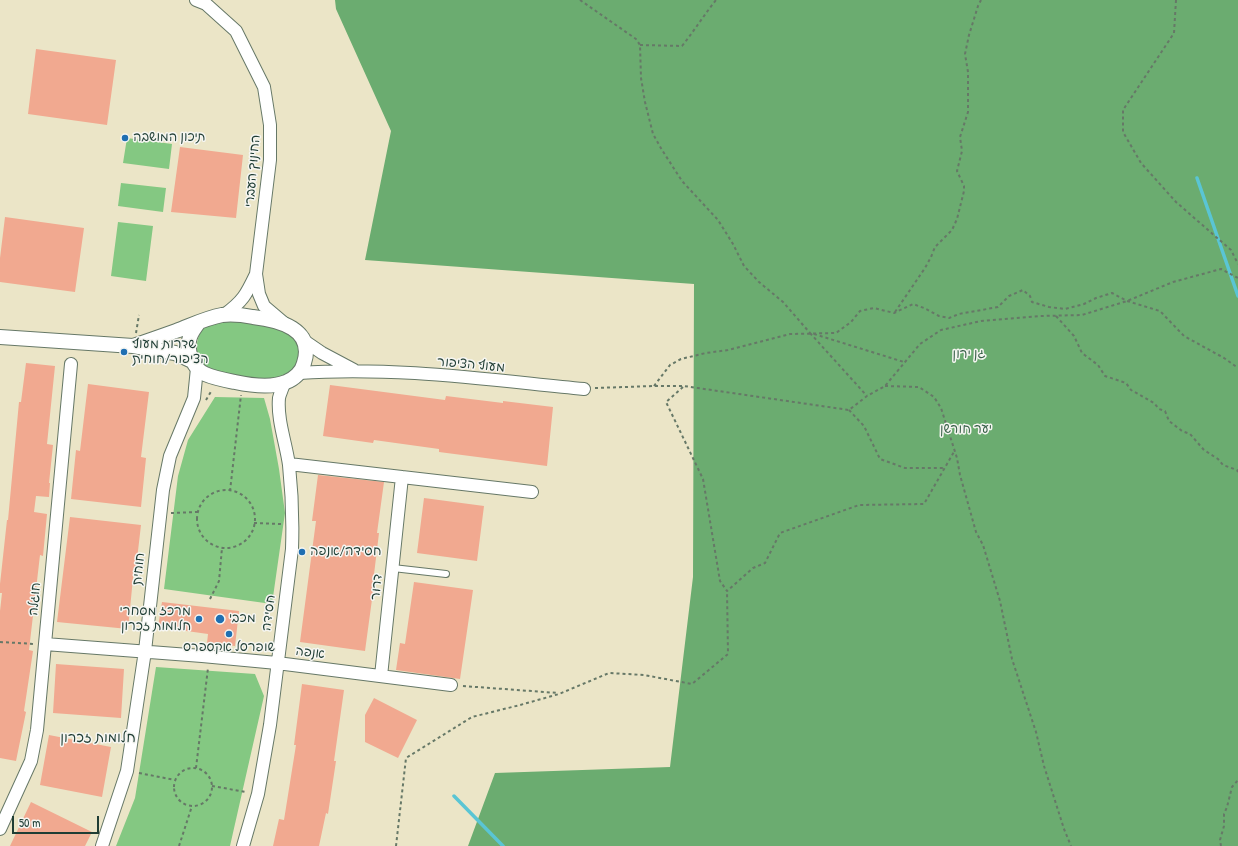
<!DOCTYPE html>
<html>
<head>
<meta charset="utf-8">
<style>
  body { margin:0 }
  #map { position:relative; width:1238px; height:846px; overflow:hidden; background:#ebe5c7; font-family:"Patrick Hand",sans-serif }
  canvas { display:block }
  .scale { position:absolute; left:12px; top:816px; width:87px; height:18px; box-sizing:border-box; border:2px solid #1f3d34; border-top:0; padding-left:5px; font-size:12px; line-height:14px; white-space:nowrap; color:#1f3d34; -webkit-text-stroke:3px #f6f6f2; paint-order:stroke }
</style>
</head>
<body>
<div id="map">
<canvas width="1238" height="846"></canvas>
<div class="scale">50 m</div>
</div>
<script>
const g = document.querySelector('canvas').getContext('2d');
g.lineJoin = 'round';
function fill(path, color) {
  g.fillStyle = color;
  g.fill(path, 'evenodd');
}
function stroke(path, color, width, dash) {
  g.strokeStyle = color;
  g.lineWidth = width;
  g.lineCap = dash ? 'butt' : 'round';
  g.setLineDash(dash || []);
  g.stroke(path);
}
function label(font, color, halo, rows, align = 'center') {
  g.font = font + ' "Patrick Hand","Playpen Sans Hebrew",sans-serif';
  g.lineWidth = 3;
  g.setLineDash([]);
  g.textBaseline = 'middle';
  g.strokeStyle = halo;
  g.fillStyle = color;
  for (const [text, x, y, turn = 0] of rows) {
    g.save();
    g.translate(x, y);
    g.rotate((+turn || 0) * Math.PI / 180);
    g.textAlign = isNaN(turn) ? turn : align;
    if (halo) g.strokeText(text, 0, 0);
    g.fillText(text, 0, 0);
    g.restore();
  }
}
fill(new Path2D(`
  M127,138L172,144L169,169L123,163Z
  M121,183L166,188L163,212L118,206Z
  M118,222L153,226L146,281L111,276Z
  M246,320C253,322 282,327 287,330C308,345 299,378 274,379C268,379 261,381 255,380C248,380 214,373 208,369C191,358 194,330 212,322C219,319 237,320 246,320Z
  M215,397L264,398L270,419L279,469L285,513L272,604L164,589L178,476L188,440Z
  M156,667L255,674L264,696L230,846H116L135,798Z`), '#84c882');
fill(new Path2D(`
  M335,0H1238V846H468L495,773L670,767L693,577L694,284L365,260L391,131L336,9Z`), '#6bac70');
stroke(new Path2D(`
  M1197,178L1238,296
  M454,796L503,846`), '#5ac5d4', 3.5);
fill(new Path2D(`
  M36,49L116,60L107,125L28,114Z
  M180,147L243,155L236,218L171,212Z
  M5,217L84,228L75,292L0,282V258Z
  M26,363L55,366L47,444L53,445L49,483H50L49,497L36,496L34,512L47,514L43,556L40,555L29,650L33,651L24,711L26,712L16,761L0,758V611L2,593H0V584L7,520H8L19,402H21Z
  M88,384L149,392L141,457L146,458L141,507L71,499L76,450L80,451Z
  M330,385L445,400L446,396L503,403V401L553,407L547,466L439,452V449L374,440L373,443L323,436Z
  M318,475L384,482L377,533H379L372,591L373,592L365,651L300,642L316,521H312Z
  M424,498L484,506L477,561L417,553Z
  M70,517L141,525L136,568H134L128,629L57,622Z
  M414,582L473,590L460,679L396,670L400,643L405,644Z
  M162,602L239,611L235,646L207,643L208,634L158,627Z
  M56,664L124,669L121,718L53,713Z
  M302,684L344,690L334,761H336L328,814L326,813L319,846H273L279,819L284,820L296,745H294Z
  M374,698L417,720L398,758L365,742V715Z
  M49,735L111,747L102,797L40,785Z
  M31,802L92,832L85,846H10Z`), '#f1a990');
const service = new Path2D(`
  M393,568L446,574`);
const minor = new Path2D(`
  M196,0L206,4L236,31L264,87L270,125V160L256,274L259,294L264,306L284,323
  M224,315C243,301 246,295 256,274
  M303,340L322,353L354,370
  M299,373C394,366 490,380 584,389
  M289,464L532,492
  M45,644L202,656L277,663L451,685
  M381,676L402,477
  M0,829L31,761L37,730L71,364
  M102,846L127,771L145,651L163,490L170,456L194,398L197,368
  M243,846L258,794L270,725L292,549C293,521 292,493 289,465C286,443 277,420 279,398C280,393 283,388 284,383`);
const tertiary = new Path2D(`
  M0,337L133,346L175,353L192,361
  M133,346C148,341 162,336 176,331C192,325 206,318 222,315C232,314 243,315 253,317C279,320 315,329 304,363C302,372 294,379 286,382C272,388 249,385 235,382C225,380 214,378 205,374C194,369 187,353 189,341C190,333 195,328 199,322`);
stroke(service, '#667867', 8);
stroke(minor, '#667867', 14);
stroke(tertiary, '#667867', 16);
stroke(new Path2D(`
  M580,0L636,39L640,45L641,78L645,102L653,134L662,150L682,181L718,220L733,244L744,266L759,282L783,302L810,333
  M1176,0L1174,33L1123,110V132L1141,163L1176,202L1231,250L1238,264
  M640,45L682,46C694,31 704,15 716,0
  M895,312L925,268L931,257L935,247L952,230L957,219L964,191V186L957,171L962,151L960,137L968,112V72L965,54L969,35L978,6L981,0
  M1056,316L1074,336L1082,353L1098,365L1105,376L1126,383L1131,390L1154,403L1159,409L1165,411L1169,421L1182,431L1190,434L1204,450L1218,459L1223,465L1237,470L1238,472
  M136,333L139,315
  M810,333L867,396
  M814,334L904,362
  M654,386L670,365L681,359L706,353L728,350L790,334L836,333L851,322L860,311L874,308L894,313L913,304L924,308L939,316L949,318L959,314L998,307L1009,296L1023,290L1030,296L1032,302L1049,307L1065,309L1084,304L1096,298L1112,293L1127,301L1160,311L1184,336L1224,358L1238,368
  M885,386L919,387L934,397L941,408L957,458L960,475L976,532L983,545L1000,601L1012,659L1036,732L1044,766L1064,829L1071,846
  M683,387L666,402L703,479L720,581L727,591L753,568L765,563L780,533L859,505L924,504L955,450
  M595,388L654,386H684L849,410L867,396L885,386L920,344L941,330L981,321L1040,316L1082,315L1127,301L1173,282L1221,269L1238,278
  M206,400L212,390
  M849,410L864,426L880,459L905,468H944
  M197 519a29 29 0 1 1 58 0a29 29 0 1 1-58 0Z
  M230,491L241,395
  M171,513L198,512
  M254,523L281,524
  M210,599L219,581L222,548
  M0,642L35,644
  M463,686L558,693
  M196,768L208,668
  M174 787a19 19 0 1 1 38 0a19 19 0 1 1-38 0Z
  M139,773L175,780
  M212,786L246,792
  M179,846L192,806
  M396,846L406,758L472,717L520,705L559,694L609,673L644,675L692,684L728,654L727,591
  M1221,846L1220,840L1224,826V814L1227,807L1232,787L1238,780`), '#667867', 2, [3, 3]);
stroke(service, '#fff', 6);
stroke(minor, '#fff', 12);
stroke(tertiary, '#fff', 14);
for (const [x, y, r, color] of [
  [125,138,4,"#1f6fb2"],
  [124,352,4,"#1f6fb2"],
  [302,552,4,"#1f6fb2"],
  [199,619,4,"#1f6fb2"],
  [220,619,5,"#1f6fb2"],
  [229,634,4,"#1f6fb2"]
]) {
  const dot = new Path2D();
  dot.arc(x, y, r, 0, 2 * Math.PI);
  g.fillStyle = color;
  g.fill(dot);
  stroke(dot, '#f6f6f2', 1.5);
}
label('13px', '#1f3d34', '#f6f6f2', [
  ["תיכון המושבה",133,138],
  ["שדרות מעוף",132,345],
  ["הציפור/חוחית",132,360],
  ["חסידה/אנפה",310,552],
  ["מרכז מסחרי",191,612,"right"],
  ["חלומות זכרון",191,627,"right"],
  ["מכבי",229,619],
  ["שופרסל אקספרס",229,648,"center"]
], 'left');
label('13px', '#1f3d34', '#f6f6f2', [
  ["החינוך העברי",253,171,-85],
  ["מעוף הציפור",471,365,5],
  ["חוחית",139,569,-84],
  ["דרור",377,587,-84],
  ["חוגלה",35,599,-85],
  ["חסידה",269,613,-82],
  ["אנפה",310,653,7]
]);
label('13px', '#386048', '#f6f6f2', [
  ["גן ירון",969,355],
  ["יער חורשן",966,430]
]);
label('14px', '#1f3d34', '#f6f6f2', [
  ["חלומות זכרון",98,738]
]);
</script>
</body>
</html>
